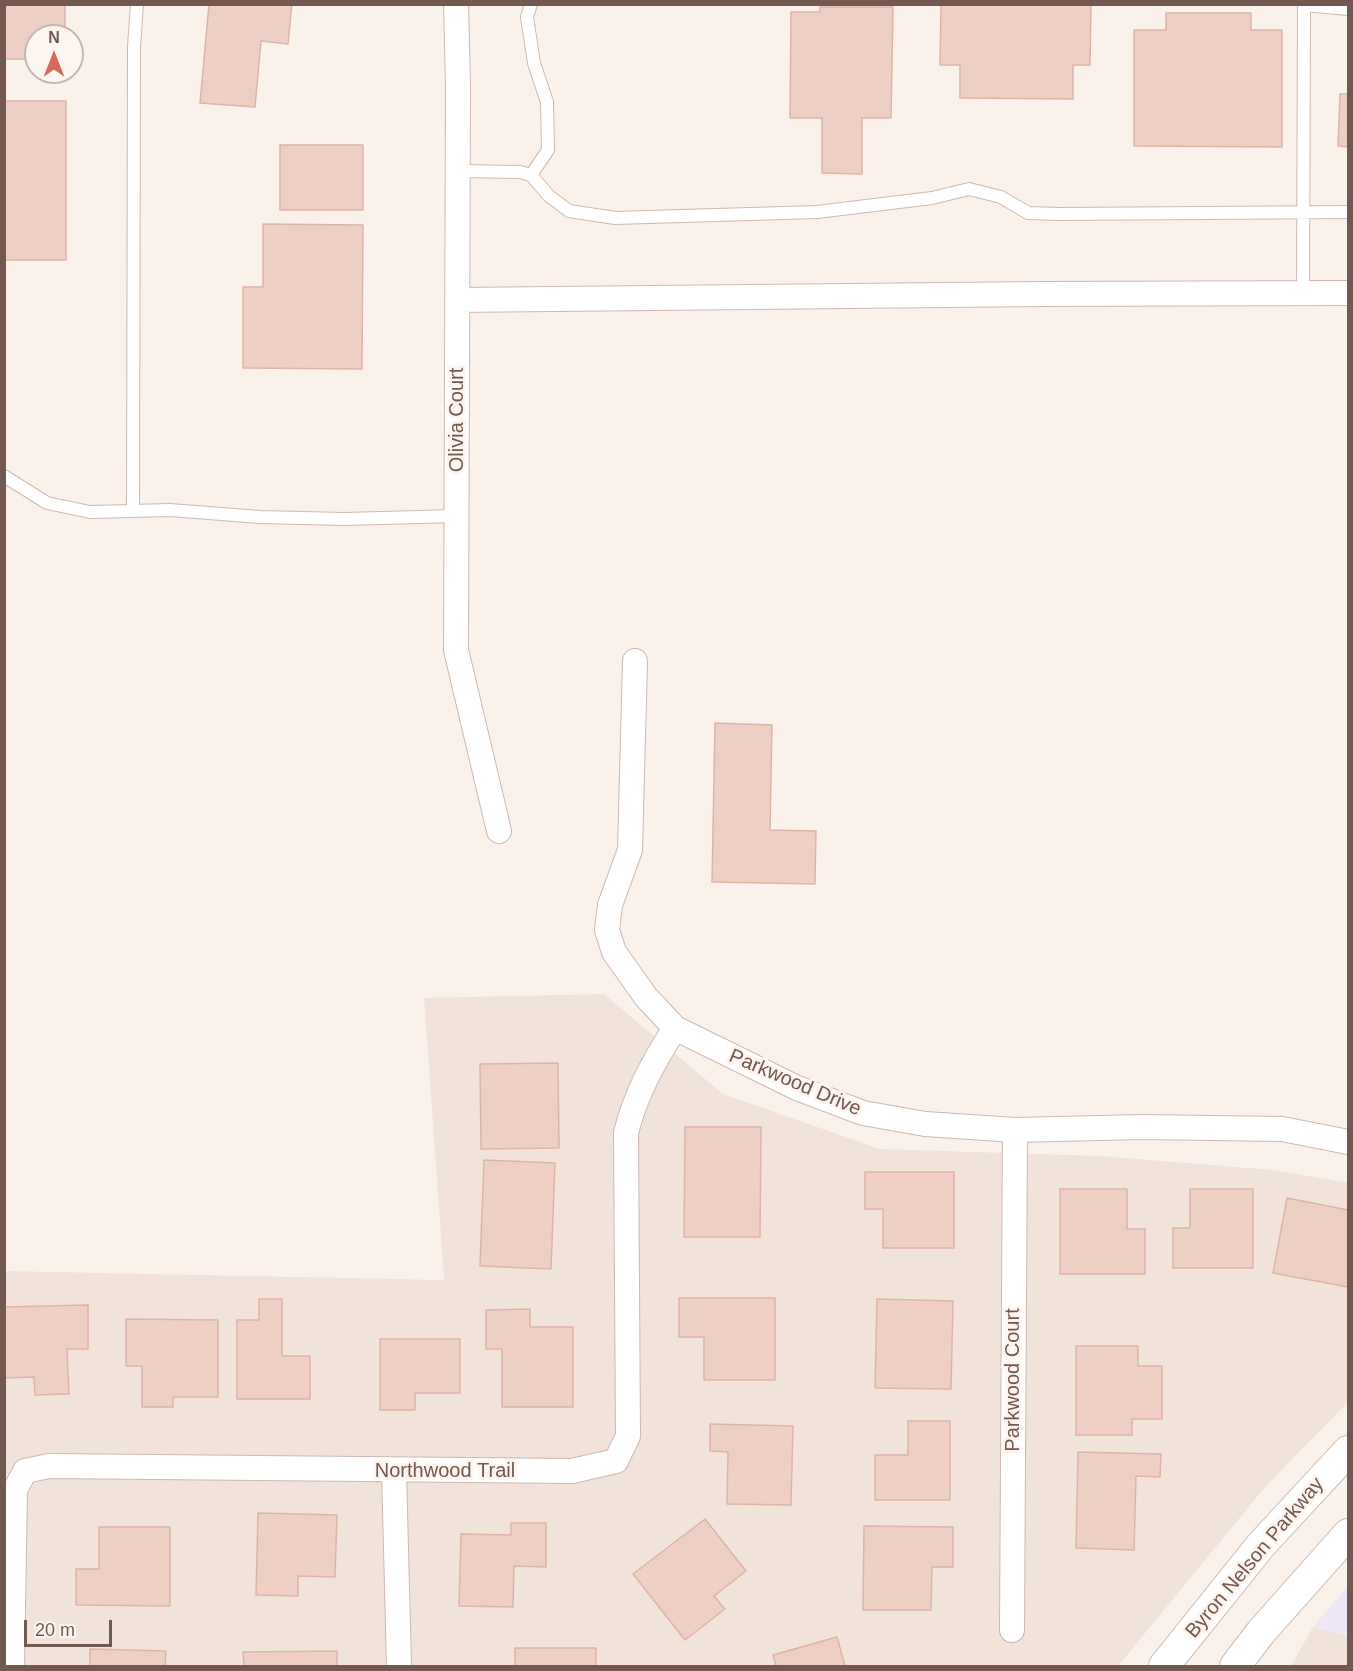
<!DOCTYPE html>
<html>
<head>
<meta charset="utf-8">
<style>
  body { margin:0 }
  #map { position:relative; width:1353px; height:1671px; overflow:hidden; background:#faf2ea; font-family:Arial,sans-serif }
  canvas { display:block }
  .frame { position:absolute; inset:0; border:6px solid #735850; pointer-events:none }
  .north { position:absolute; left:24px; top:24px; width:60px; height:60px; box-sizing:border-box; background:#fdf6f0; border:2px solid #c6b7b0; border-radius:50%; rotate:0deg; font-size:16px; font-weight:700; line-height:24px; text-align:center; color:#735850 }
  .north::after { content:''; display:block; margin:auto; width:21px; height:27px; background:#d7685c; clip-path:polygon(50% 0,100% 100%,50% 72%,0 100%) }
  .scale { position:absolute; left:24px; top:1620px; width:88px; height:27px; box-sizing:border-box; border:3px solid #735850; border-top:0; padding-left:8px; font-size:18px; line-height:21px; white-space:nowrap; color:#735850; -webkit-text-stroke:4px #fdf6f0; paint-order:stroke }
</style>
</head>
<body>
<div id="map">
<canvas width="1353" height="1671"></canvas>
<div class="frame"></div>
<div class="north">N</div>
<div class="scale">20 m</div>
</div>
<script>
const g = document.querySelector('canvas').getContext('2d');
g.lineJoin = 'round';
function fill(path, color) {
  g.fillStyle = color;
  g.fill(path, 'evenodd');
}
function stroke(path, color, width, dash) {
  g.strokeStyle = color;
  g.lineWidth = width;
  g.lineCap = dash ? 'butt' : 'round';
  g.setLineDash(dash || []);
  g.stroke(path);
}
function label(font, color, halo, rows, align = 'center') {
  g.font = font + ' Arial,sans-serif';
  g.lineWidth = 6;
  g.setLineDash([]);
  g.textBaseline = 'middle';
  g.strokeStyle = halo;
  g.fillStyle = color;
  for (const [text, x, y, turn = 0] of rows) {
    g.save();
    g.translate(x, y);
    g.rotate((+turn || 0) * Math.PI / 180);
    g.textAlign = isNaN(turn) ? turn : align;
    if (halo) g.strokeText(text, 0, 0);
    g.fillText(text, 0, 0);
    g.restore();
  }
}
fill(new Path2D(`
  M604,994L723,1094L880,1149L1100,1156L1273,1170L1348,1183V1402L1266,1486L1118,1666H5V1271L444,1280L424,998Z
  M1313,1627L1348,1636V1666H1291Z`), '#f1e3d9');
fill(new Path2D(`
  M1348,1586V1636L1313,1627Z`), '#efe6f7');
const building = new Path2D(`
  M4,4H65V36H36V59H4Z
  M209,4H292L288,44L261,41L255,107L200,103Z
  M941,4H1091L1090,65H1073V99L960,98V65H940Z
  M820,7H893L891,118H862V174L822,173V118H790L791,12H820Z
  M1166,13H1251V30H1282V147L1134,146V30H1166Z
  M1340,94H1348V147L1338,146Z
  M4,101H66V260H4Z
  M280,145H363V210H280Z
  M263,224L363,225L362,369L243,368V287H263Z
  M715,723L772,725L770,830L816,831L815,884L712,882Z
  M558,1063L559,1148L481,1149L480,1064Z
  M685,1127H761L760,1237H684Z
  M484,1160L555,1163L551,1269L480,1266Z
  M865,1172H954V1248H883V1209H865Z
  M1060,1189H1127V1229H1145V1274H1060Z
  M1190,1189H1253V1268H1173V1228H1190Z
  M1287,1198L1348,1210V1287L1273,1273Z
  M679,1298H775V1380H704V1337H679Z
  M259,1299H282V1356H310V1399H237V1320H259Z
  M877,1299L953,1301L951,1389L875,1388Z
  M88,1305V1349H67L69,1394L35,1395L34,1377L4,1378V1307Z
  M530,1309V1327H573V1407H502V1349H486V1310Z
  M126,1319L218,1320V1397H173V1407H142V1366H126Z
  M380,1339H460V1393H415V1410H380Z
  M1076,1346H1138V1366H1162V1419H1132V1435H1076Z
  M908,1421H950V1500H875V1455H908Z
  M710,1424L793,1426L791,1505L727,1504L728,1452L710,1451Z
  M1078,1452L1161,1454L1160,1477L1136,1476L1134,1550L1076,1548Z
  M258,1513L337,1515L335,1577L298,1576V1596L256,1595Z
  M705,1519L746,1571L714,1596L725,1609L685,1640L633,1574Z
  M511,1523H546V1567L514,1566L513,1607L459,1606L461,1534L511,1535Z
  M864,1526L953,1527V1567H932L931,1610H863Z
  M99,1527H170V1606L76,1605V1569H99Z
  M837,1637L845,1666H776L773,1655Z
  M515,1648H596V1666H515Z
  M90,1649L166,1651L165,1666H90Z
  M337,1651V1666H244L243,1652Z`);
fill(building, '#edcfc4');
stroke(building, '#deb4a6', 1.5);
const service = new Path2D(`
  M1304,5L1348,9
  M457,171L520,172L531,175L549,196L569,211L615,218L817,212L932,198L969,189L1001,197L1028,213L1060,214L1348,212
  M531,175L548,150L547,102L534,63L527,17L531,4
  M1303,293L1304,4
  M4,476L47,503L90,512L170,510L260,517L344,519L456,516
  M133,511L134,47L137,4`);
const minor = new Path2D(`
  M456,4L458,87L456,650L499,831
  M457,300L1044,294L1348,293
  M635,661L630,850L610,905L607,930L614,952L646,997L675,1028L797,1088L863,1113L925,1124L1015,1130L1142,1127L1282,1129L1348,1142
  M394,1471L399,1666
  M1012,1630L1015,1130
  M12,1666L15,1490L25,1471L49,1466L572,1471L616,1461L628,1436L626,1133C635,1095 654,1061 675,1028`);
const tertiary = new Path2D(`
  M1164,1666L1261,1545L1348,1451
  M1235,1666L1261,1632L1348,1534`);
stroke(service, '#ccb9b1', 14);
stroke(minor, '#ccb9b1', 26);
stroke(tertiary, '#ccb9b1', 32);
stroke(service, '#fff', 12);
stroke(minor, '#fff', 24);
stroke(tertiary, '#fff', 30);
label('20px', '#735850', '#fdf6f0', [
  ["Olivia Court",457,420,-90],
  ["Parkwood Drive",795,1083,23],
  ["Parkwood Court",1013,1380,-90],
  ["Northwood Trail",445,1471],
  ["Byron Nelson Parkway",1255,1558,-50]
]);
</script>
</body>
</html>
